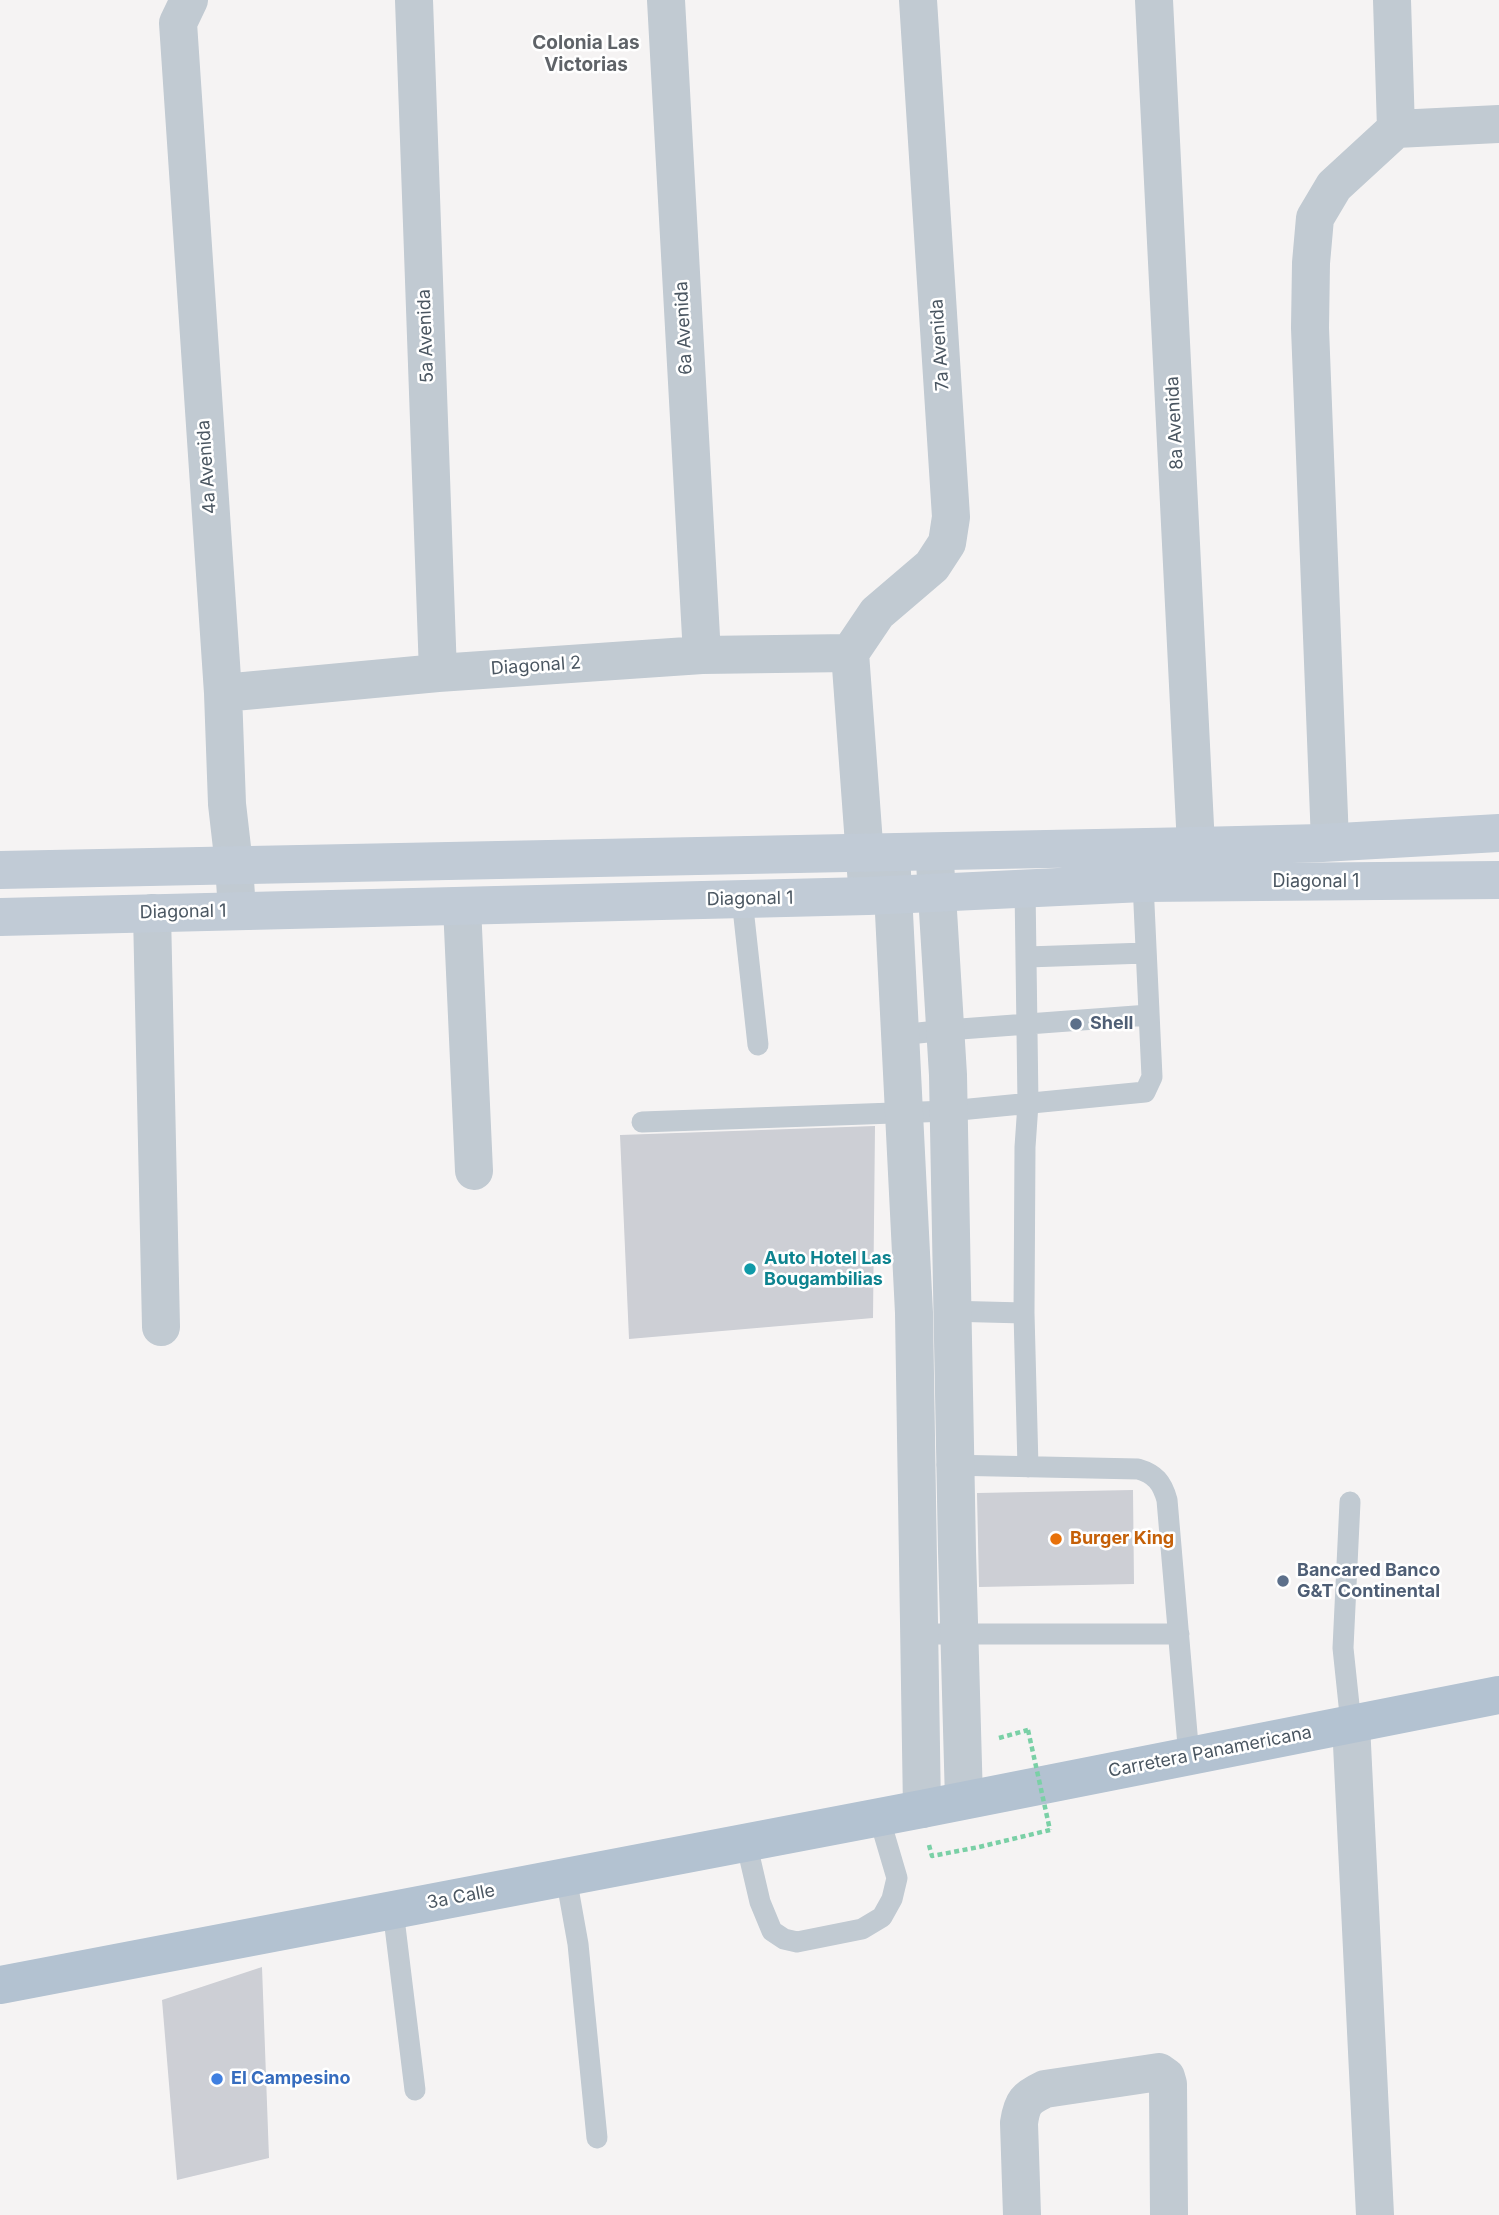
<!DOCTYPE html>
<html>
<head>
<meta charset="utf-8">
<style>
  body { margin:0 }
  canvas { display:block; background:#f5f3f3 }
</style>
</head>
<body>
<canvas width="1499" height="2215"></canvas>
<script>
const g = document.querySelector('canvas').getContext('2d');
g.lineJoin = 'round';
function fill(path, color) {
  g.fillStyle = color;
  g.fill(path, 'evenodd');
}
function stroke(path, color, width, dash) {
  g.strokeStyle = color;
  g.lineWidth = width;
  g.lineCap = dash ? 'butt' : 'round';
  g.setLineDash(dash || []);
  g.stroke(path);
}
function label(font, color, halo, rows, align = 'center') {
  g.font = font + ' Inter,sans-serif';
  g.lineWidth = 5;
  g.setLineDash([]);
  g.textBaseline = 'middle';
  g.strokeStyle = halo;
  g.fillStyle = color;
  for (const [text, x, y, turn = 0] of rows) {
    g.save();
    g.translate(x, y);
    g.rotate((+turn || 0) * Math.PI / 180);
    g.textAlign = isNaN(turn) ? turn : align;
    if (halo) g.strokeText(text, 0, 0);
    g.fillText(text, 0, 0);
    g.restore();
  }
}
fill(new Path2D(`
  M875,1126L873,1318L629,1339L620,1135Z
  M1133,1490L1134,1584L979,1587L977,1493Z
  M262,1967L269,2158L177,2180L162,2000Z`), '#cdcfd5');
stroke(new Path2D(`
  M999,1738L1028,1730
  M929,1845L932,1856L979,1847L1050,1830`), '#7ad0a6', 4.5, [5, 3.5]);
stroke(new Path2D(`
  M1025,887L1028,1104L1025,1147L1024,1313L1028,1467
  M742,899L758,1045
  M1027,957L1146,953
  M899,1035L947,1030L1149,1015
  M642,1122L949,1111L1145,1092L1152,1077L1143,883
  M946,1311L1024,1313
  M947,1465L1138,1469C1155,1474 1162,1482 1167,1500L1189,1757
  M1350,1502L1343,1648L1351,1724
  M919,1634H1179
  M746,1842L760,1902L772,1931L784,1939L797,1942L862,1929L882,1917L892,1899L897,1878L879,1817
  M566,1877L578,1944L597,2138
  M393,1910L415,2090`), '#c1cad2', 21);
stroke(new Path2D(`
  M189,0L178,23L223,693L227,804L234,865L237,911
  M414,0L438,673
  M666,0L702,655
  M1154,0L1196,846
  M1392,0L1396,129
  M850,653L877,613L932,566L947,543L951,517L918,0
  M850,653L867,885
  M223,693L438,673L702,655L850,653
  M1330,842L1310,328L1311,263L1315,218L1334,186L1396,129L1499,124
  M891,853L914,1313L922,1809
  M935,862L948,1075L957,1551L964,1800
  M462,906L474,1171
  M152,913L161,1327
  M1351,1724L1375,2215
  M1022,2215L1019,2123C1022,2102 1026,2098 1045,2089L1159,2072L1166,2077L1168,2084L1169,2215`), '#c1cad2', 38);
stroke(new Path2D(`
  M0,870L1196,846L1322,843L1499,833
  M0,917L868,896L1143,883L1499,880`), '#c1cbd6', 38);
stroke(new Path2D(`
  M0,1985L922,1809L1499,1695`), '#b3c2d1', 38);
stroke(new Path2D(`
  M1028,1730L1050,1830`), '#7ad0a6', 4.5, [5, 3.5]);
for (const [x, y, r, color] of [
  [1076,1024,7,"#5c6f8a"],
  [750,1269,7,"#0f9aa8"],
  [1056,1539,7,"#e8710a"],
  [1283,1581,7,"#5c6f8a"],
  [217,2079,7,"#3f7fe0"]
]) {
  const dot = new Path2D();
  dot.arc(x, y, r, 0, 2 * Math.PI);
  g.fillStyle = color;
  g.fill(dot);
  stroke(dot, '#fff', 2.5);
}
label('18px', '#4a5661', '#fff', [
  ["6a Avenida",684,328,-93],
  ["5a Avenida",426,336,-92],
  ["7a Avenida",940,345,-94],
  ["8a Avenida",1175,423,-93],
  ["4a Avenida",207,467,-94],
  ["Diagonal 2",536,666,-4],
  ["Diagonal 1",1316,882],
  ["Diagonal 1",750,899,-1],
  ["Diagonal 1",183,912,-1],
  ["Carretera Panamericana",1210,1752,-11],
  ["3a Calle",461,1897,-11]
]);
label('bold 18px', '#4e5e75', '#fff', [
  ["Shell",1090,1024],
  ["Bancared Banco",1297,1571],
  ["G&T Continental",1297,1592]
], 'left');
label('bold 18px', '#0d838f', '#fff', [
  ["Auto Hotel Las",764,1259],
  ["Bougambilias",764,1280]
], 'left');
label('bold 18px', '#c56008', '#fff', [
  ["Burger King",1070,1539]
], 'left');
label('bold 18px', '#366cbe', '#fff', [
  ["El Campesino",231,2079]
], 'left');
label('bold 19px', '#5f6368', '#fff', [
  ["Colonia Las",586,43],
  ["Victorias",586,65]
]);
</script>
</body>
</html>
